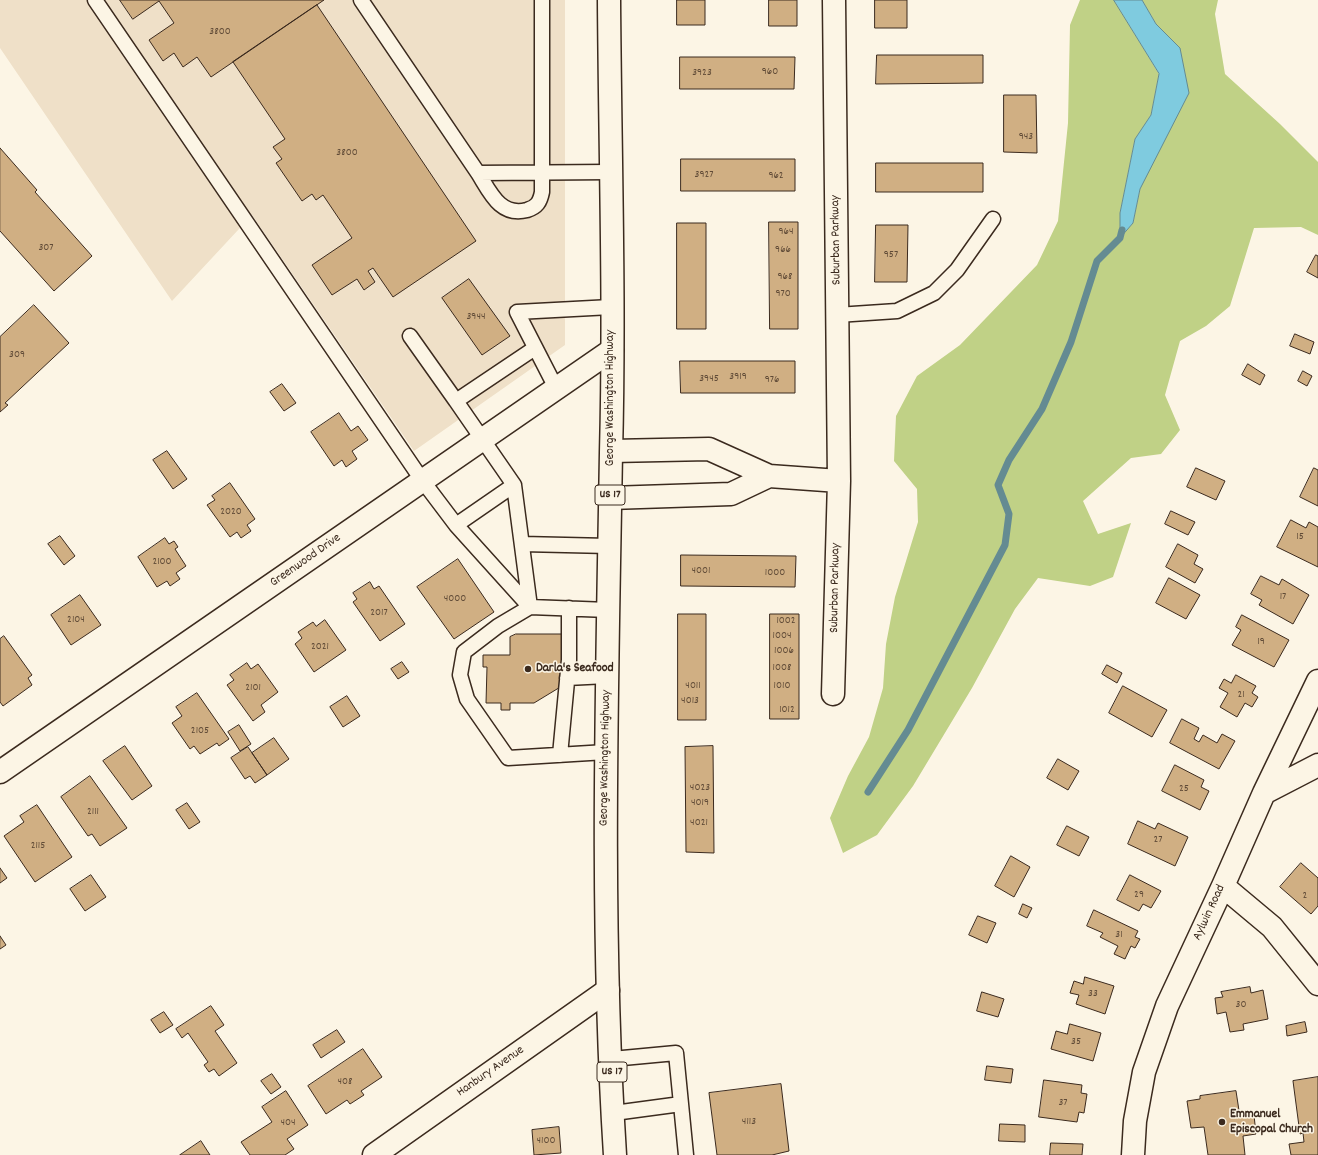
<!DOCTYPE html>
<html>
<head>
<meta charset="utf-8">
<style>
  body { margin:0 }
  canvas { display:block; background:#fcf5e5 }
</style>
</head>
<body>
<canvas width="1318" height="1155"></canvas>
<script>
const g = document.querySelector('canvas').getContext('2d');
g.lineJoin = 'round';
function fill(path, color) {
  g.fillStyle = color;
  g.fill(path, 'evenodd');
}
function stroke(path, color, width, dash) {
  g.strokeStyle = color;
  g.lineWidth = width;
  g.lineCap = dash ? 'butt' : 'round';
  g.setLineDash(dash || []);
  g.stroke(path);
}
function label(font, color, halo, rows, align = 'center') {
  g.font = font + ' Dekko,sans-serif';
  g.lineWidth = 3;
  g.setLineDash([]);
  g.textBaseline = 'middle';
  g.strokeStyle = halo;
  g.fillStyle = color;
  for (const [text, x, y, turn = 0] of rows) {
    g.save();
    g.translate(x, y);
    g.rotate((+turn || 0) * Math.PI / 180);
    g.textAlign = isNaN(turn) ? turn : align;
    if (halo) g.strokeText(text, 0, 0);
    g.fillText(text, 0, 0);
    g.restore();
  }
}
fill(new Path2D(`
  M0,0H565V345L414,451L252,215L172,301L0,48Z`), '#efe0c8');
fill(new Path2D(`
  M1080,0H1114L1159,74L1151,115L1135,139L1120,213V237L1133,223L1140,189L1180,48L1156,24L1142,0H1218L1215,14L1225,74L1280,124L1318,162V235L1301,227L1254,228L1230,306L1206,326L1180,341L1165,395L1180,430L1161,454L1131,458L1083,501L1098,534L1131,523L1113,577L1090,586L1038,578L1015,609L972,688L913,786L877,835L843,853L830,818L848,776L869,737L883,688L886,644L895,597L918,522L917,489L894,461L896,416L917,376L960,345L1037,265L1058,221L1068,123L1070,25Z`), '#c0d186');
const water = new Path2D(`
  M1114,0H1142L1156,24L1180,48L1189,93L1140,189L1133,223L1120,238V213L1135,139L1151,115L1159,74Z`);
fill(water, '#7fcbdf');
stroke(water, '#648b92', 1);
stroke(new Path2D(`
  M868,792L908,730L1005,545L1009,514L998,485L1009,460L1042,409L1071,342L1097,261L1120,238L1122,230`), '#648b92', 7);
const building = new Path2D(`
  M120,0H324L211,77L197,57L183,67L174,53L163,61L149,40L174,23L159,1L133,19Z
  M677,0H705V25H677Z
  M769,0H797V26H769Z
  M875,0H907V28H875Z
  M317,5L476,241L393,297L373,268L368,271L375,282L364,290L357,279L332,295L312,265L352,238L323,195L316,200L312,194L302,201L276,163L282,159L273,147L285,139L233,62Z
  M877,55H983V83L876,84Z
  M680,57H795L794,89H680Z
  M1004,95H1036L1037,153L1004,152Z
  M0,148L37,190L35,192L92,256L54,291L0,231Z
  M681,159H795V191H681Z
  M876,163H983V192H876Z
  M769,222H798V329H770Z
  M677,223H706V329H677Z
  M876,225H908L907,282H875Z
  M1316,255L1318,256V278L1307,272Z
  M469,279L510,336L482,355L442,298Z
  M34,305L69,343L5,403L8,405L0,412V337Z
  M1295,334L1314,342L1310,354L1290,346Z
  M680,361H795V393H681Z
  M1248,364L1265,375L1260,385L1242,375Z
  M1303,371L1312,376L1307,386L1298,381Z
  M282,384L296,403L284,411L270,392Z
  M339,413L351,431L358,426L368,440L352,451L357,459L346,467L342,460L334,466L311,432Z
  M167,451L187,479L173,489L153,460Z
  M1196,468L1225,481L1216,500L1187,487Z
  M1314,468L1318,470V506L1300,497Z
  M230,483L255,519L247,525L251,531L241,538L237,532L230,537L207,505L215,500L212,496Z
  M1171,511L1195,522L1188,535L1165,524Z
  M1291,520L1306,528L1309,522L1318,527V567L1277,547Z
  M60,536L75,556L64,565L48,544Z
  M165,538L169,544L174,541L178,547L175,549L186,566L176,573L180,579L170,586L167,581L157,587L138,557Z
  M1178,544L1198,555L1194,564L1203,569L1195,583L1166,567Z
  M681,555L796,556L795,587L681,586Z
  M458,559L494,612L454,639L417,587Z
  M1261,576L1279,585L1282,579L1309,595L1293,624L1259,605L1262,600L1251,594Z
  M1169,578L1200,595L1186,619L1156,603Z
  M370,582L374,589L379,586L405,624L380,641L353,602L357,599L353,593Z
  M80,595L101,625L71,645L51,615Z
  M678,614H706V720H678Z
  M770,614H799V719H770Z
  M1242,615L1289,640L1274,667L1232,645L1241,630L1236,627Z
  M325,620L346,650L314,672L295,644L302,638L298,632L313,622L316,626Z
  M516,634H563L562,686L534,703H510V710H501V703H486L487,667H483V655H510V637Z
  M4,636L32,675L28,678L32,685L3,706L0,702V639Z
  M402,662L409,672L398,679L391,669Z
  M247,663L251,669L258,664L278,692L261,705L265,712L253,721L227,685L234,680L230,675Z
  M1107,665L1122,673L1117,683L1102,674Z
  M1236,675L1256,686L1252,693L1258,697L1252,707L1245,703L1237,717L1220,707L1228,693L1219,688L1224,679L1231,683Z
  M1123,686L1167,710L1152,737L1109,713Z
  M197,693L229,739L219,746L217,743L200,754L194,746L190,749L172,723L182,716L176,707Z
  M347,696L360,716L343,727L330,707Z
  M1182,719L1199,728L1194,739L1199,742L1203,735L1217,743L1222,734L1235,741L1219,769L1170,743Z
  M239,725L251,744L240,751L228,732Z
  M274,738L289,759L267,775L252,753Z
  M125,746L152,786L132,800L103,761Z
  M713,746L714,853L686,852L685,747Z
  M248,747L267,775L255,783L250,776L245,779L231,758Z
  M1058,759L1079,771L1068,790L1047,778Z
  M1175,765L1204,780L1201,787L1209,791L1200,810L1162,791Z
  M90,776L127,828L100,846L92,834L88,836L61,797Z
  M187,803L200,822L189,829L176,810Z
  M37,805L72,857L35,882L4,836L24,822L20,816Z
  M1138,821L1155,829L1158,823L1188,837L1175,866L1128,844Z
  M1067,826L1089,837L1079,856L1057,845Z
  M1011,856L1030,867L1014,897L995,886Z
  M1301,863L1318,878V906L1311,914L1280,887Z
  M0,868L7,878L0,883Z
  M91,875L106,897L85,911L70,889Z
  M1130,875L1161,891L1151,908L1143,904L1139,911L1117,900Z
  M1023,904L1032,908L1027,918L1019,914Z
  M1094,910L1138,931L1135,937L1140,939L1135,948L1131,946L1125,959L1114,954L1118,946L1100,937L1103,933L1087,926Z
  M978,916L996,923L987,943L969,935Z
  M0,936L6,945L0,949Z
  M1085,977L1114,986L1105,1014L1076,1004L1079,995L1070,993L1074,981L1083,984Z
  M1250,987L1251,993L1263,990L1268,1019L1243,1024L1244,1030L1230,1032L1226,1012L1217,1014L1215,998L1223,997L1221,992Z
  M982,992L1004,999L998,1017L977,1011Z
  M211,1006L224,1025L215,1031L237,1063L219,1076L214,1069L209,1072L204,1065L208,1062L188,1033L182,1038L176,1029Z
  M164,1012L173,1025L160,1033L151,1020Z
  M1305,1022L1307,1032L1287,1036L1286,1026Z
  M1070,1024L1101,1033L1093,1061L1051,1049L1056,1031L1067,1034Z
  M337,1030L345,1042L321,1058L313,1045Z
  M363,1049L382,1077L361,1091L364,1095L350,1104L347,1100L326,1114L308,1086Z
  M987,1066L1013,1069L1011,1083L985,1080Z
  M272,1074L281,1087L271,1094L261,1081Z
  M1318,1077V1155H1291L1289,1144L1304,1142L1303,1133L1300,1134L1293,1081Z
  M1044,1080L1082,1085L1081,1093L1087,1094L1084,1113L1079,1112L1077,1122L1039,1117Z
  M781,1084L789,1151L772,1155H717L709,1093Z
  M286,1091L308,1125L287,1139L294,1149L285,1155H250L241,1142L272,1122L262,1107Z
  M1236,1091L1240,1117L1254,1115L1256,1134L1243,1136L1245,1155H1208L1204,1127L1191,1128L1187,1101L1200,1099V1096Z
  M1000,1124L1025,1125V1142L999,1141Z
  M559,1127L561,1153L534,1155L532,1130Z
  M201,1141L210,1155H180Z
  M1051,1143L1083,1144L1082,1155H1050Z`);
fill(building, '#d0af83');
stroke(building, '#3b2a1e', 1);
const lane = new Path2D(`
  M95,0L422,480L456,525L530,607L608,610
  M361,0L478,173L610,172
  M478,173C490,192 500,217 527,210C537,207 540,202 542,192V0
  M837,315L897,311L934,293L957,270L993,219
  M410,336L456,401
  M535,348L456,401L514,485L530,607L498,626L464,652L460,675L467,699L508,758L606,752
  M556,388L517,312L611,307
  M456,525L514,485
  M522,544L609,546
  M567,678L607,676
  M560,755L569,660V608
  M612,1059L676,1053L681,1104
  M614,1113L681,1104L686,1155`);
const street = new Path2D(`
  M769,476L839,481
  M610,498L731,494L769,476L709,449L612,451
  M833,694L839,481L834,0
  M1264,793L1318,765
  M1223,886L1272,927L1318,984
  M374,1155L608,990
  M1133,1155L1135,1121L1144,1072L1167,1006L1223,886L1264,793L1318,681`);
const secondary = new Path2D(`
  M0,772L612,350`);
const primary = new Path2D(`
  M609,0C610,151 615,302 611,453C607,687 600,921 615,1155`);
stroke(lane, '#3b2a1e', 17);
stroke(street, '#3b2a1e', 25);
stroke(secondary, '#3b2a1e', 25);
stroke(primary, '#3b2a1e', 25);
stroke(lane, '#fcf5e5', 14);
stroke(street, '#fcf5e5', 22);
stroke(secondary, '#fcf5e5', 22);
stroke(primary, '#fcf5e5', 22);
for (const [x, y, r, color] of [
  [528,669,4,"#3b2a1e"],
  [1222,1122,4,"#3b2a1e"]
]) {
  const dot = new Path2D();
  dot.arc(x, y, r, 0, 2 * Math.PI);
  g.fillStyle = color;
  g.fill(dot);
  stroke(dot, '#fcf5e5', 1.5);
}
label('11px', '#604b37', null, [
  ["3800",220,32],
  ["960",770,72],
  ["3923",702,73],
  ["943",1026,137],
  ["3800",347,153],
  ["3927",704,175],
  ["962",776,176],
  ["964",786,232],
  ["307",46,248],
  ["966",783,250],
  ["957",891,255],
  ["968",785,277],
  ["970",783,294],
  ["3944",476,317],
  ["309",17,355],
  ["3919",738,377],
  ["3945",709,379],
  ["976",772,380],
  ["2020",231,512],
  ["15",1300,537],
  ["2100",162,562],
  ["4001",701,571],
  ["1000",775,573],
  ["17",1283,597],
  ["4000",455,599],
  ["2017",379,613],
  ["2104",76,620],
  ["1002",786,621],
  ["1004",782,636],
  ["19",1261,642],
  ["2021",320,647],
  ["1006",784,651],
  ["1008",782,668],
  ["4011",693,686],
  ["1010",782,686],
  ["2101",253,688],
  ["21",1241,695],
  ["4013",690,701],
  ["1012",787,710],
  ["2105",200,731],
  ["4023",700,788],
  ["25",1184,789],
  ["4019",700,803],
  ["2111",93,812],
  ["4021",699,823],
  ["27",1158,840],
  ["2115",38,846],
  ["29",1139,895],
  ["2",1305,896],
  ["31",1119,935],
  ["33",1093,994],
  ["30",1241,1005],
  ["35",1076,1042],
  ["408",345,1082],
  ["37",1063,1103],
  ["4113",749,1122],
  ["404",288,1123],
  ["4100",546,1141]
]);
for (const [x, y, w] of [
  [610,495,30],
  [612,1072,30]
]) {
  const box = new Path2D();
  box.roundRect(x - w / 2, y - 10, w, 20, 3);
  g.fillStyle = '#fcf5e5';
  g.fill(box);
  stroke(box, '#3b2a1e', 1);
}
label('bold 12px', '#3b2a1e', null, [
  ["US 17",610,495],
  ["US 17",612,1072]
]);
label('13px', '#3b2a1e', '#fcf5e5', [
  ["Suburban Parkway",837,240,-91],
  ["George Washington Highway",611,398,-90],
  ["Greenwood Drive",306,561,-35],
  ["Suburban Parkway",836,588,-89],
  ["George Washington Highway",606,758,-89],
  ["Aylwin Road",1210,913,-65],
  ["Hanbury Avenue",491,1072,-35]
]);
label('bold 13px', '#3b2a1e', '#fcf5e5', [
  ["Darla's Seafood",536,669],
  ["Emmanuel",1230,1115],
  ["Episcopal Church",1230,1130]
], 'left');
</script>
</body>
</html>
